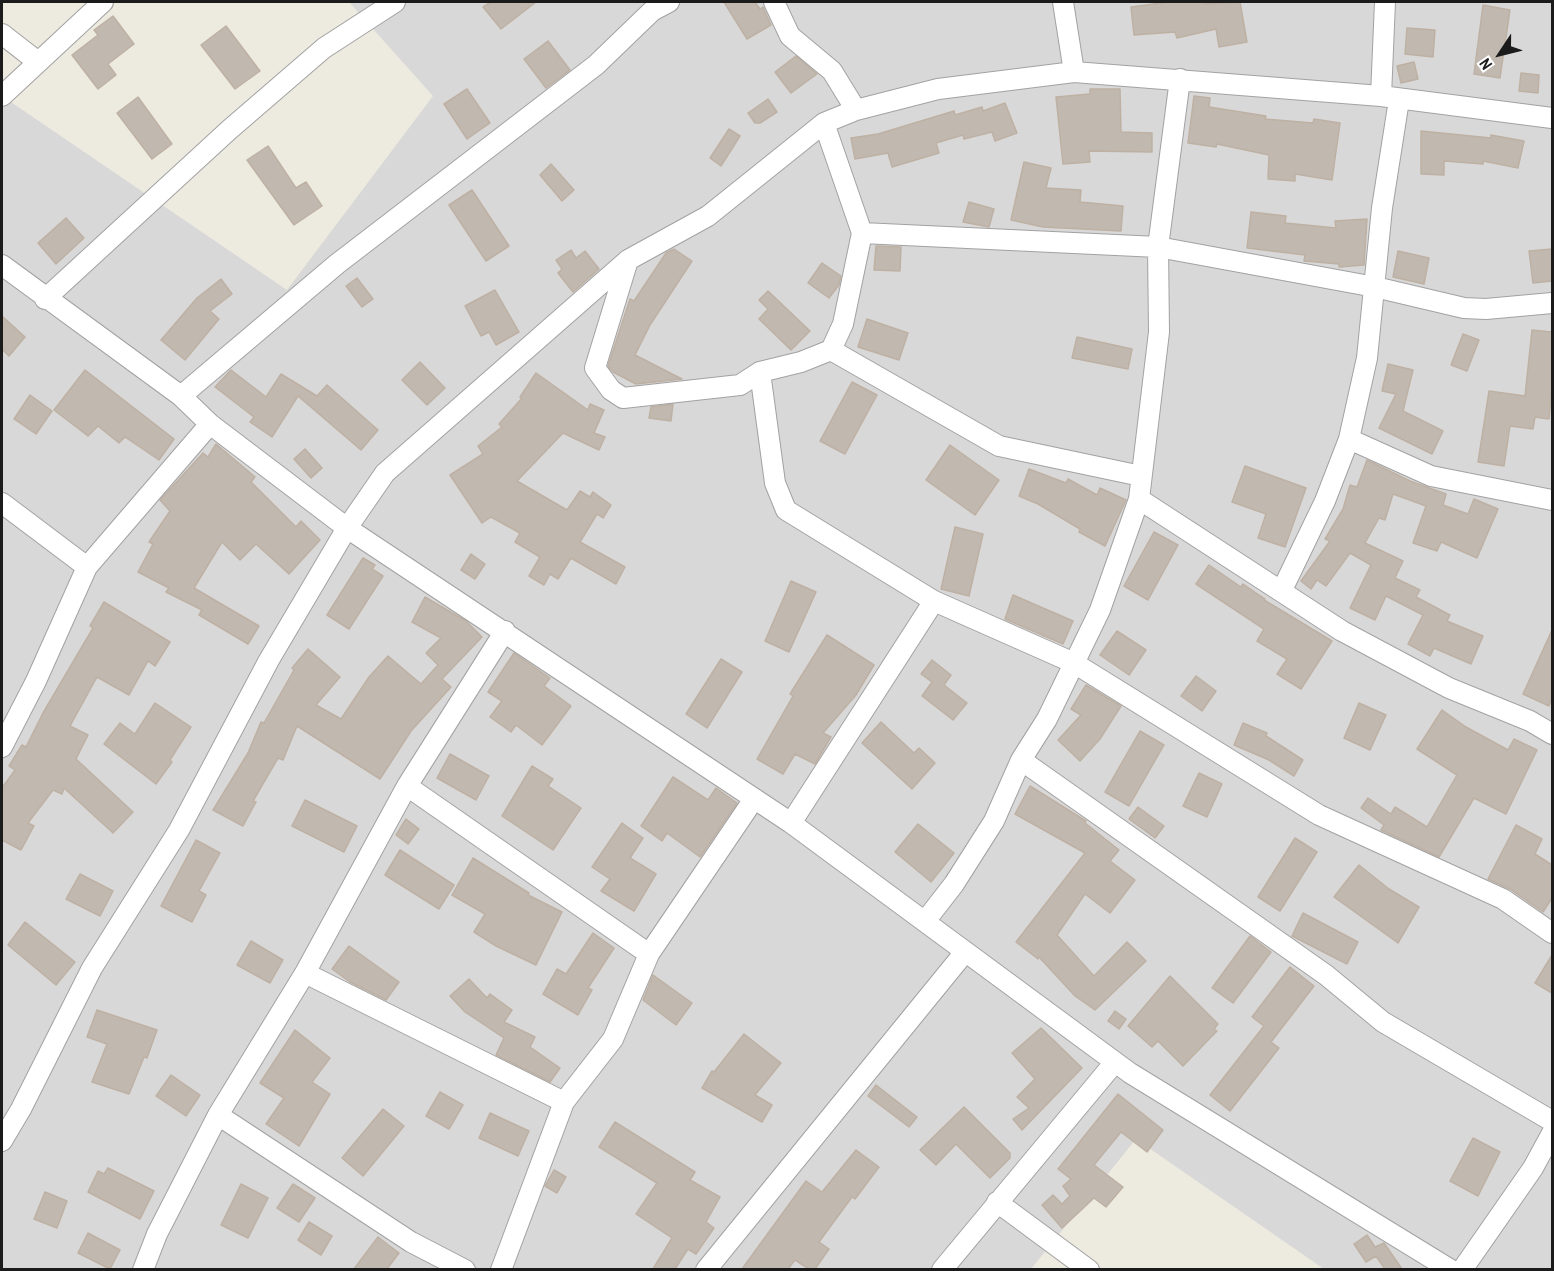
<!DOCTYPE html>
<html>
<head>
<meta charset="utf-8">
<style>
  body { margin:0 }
  #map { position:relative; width:1554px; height:1271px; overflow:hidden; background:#edeae0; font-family:"Archivo Narrow",sans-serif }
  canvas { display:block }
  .frame { position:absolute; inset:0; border:3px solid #1b1b1b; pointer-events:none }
  .north { position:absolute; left:1470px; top:24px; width:60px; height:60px; -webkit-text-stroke:4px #fff; paint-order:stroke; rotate:235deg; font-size:16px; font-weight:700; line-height:24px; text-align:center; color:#1b1b1b }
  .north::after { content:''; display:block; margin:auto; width:21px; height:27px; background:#1b1b1b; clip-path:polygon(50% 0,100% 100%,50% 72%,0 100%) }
</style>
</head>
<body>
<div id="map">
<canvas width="1554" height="1271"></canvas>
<div class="frame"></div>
<div class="north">N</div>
</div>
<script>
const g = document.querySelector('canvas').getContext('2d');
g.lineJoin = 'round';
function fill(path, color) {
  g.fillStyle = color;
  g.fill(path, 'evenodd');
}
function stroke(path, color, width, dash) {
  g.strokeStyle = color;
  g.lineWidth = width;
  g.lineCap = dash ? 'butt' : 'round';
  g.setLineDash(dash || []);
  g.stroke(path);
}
fill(new Path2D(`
  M349,2H1552V1269H1324L1136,1139L1031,1269H2V96L287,290L433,96Z`), '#d9d8d8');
const building = new Path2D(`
  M491,2H536L501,29L483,7Z
  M724,2H755L760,9L763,7L771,25L747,39Z
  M1168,2H1202L1203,4L1240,2L1247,42L1219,47L1216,29L1177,38L1175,32L1134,35L1131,7Z
  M1483,5L1510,10L1500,78L1474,74Z
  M113,16L134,44L108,64L116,75L98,89L72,55L98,35L94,30Z
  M226,26L260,71L235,89L201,45Z
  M1407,28L1435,30L1433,57L1405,54Z
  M548,41L570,70L546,88L524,59Z
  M796,56L817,74L791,93L775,72Z
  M1414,62L1418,79L1401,83L1397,66Z
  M1521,73L1539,75L1538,93L1519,91Z
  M467,89L490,123L467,139L444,104Z
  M1090,89H1120L1121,132L1152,133V152L1089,151L1090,162L1063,164L1056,97L1090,94Z
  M1194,96L1210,98L1209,107L1266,116L1265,119L1313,123L1314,119L1340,123L1332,180L1295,174V181L1268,179L1269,155L1217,144L1216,147L1188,143Z
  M138,97L172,144L152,159L117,113Z
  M768,99L777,112L760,123H755L748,113Z
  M1005,103L1017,133L995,141L992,132L964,139L963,135L936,143L939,153L892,167L888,153L855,159L851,138L878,134L954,111L955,115L982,107L983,111Z
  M729,129L740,136L721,166L710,158Z
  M1421,131L1491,138V135L1524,141L1518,168L1483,161V164L1444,161V175L1421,174Z
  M268,146L296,188L306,182L322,206L294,225L247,160Z
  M1024,162L1051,168L1046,188L1081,190L1080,202L1123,206L1121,231L1043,227L1011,220Z
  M551,164L574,190L562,201L540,175Z
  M472,190L509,246L486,261L449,205Z
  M969,202L994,209L989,227L963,222Z
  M1251,212L1286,216L1285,223L1336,228L1335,221L1367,219L1364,265L1339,267V264L1304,261L1305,255L1247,248Z
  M66,218L84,238L56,264L38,243Z
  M876,246L901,247L900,271L874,270Z
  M674,249L692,261L650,325L635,355L682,379L636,384L613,372L608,366L630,299L634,301L666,253Z
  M1552,249V281L1533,283L1529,251Z
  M571,250L576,258L585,251L599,269L573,292L558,273L562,269L556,260Z
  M1398,251L1429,258L1424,284L1393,277Z
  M822,263L841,276L839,285L829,298L808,283Z
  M357,278L373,299L362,307L346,286Z
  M221,279L232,294L210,311L219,319L185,360L161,340L197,298Z
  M495,290L519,332L496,345L489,332L481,336L465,306Z
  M768,291L810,331L791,350L759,319L768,309L759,300Z
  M2,316L25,337L9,356L2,349Z
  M867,319L908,333L899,360L858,347Z
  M1532,330L1552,332V388L1549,419L1535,417L1533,429L1510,426L1504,466L1478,462L1489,391L1525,396Z
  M1463,334L1479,340L1467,371L1451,365Z
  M1077,337L1132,349L1128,369L1072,358Z
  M420,362L445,388L427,405L402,380Z
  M1388,364L1413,370L1403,411L1443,431L1432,454L1379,428L1396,394L1382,391Z
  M85,370L174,439L159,460L125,437L119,443L98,426L88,436L54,410Z
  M231,370L266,397L281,374L317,396L327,385L378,430L361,450L298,396L272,437L250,422L254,417L215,387Z
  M536,373L588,410L590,404L604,410L594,433L605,437L599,450L563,433L517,481L567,510L580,491L590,497L593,492L611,505L603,518L597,514L580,542L625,567L616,584L571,558L558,579L550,574L544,585L529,576L540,557L515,542L520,533L491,517L482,523L450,475L483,454L478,446L502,427L499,424L522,398L520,397Z
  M852,382L877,395L845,454L820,441Z
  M30,395L52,411L36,434L14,419Z
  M673,404L671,421L649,418L651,407Z
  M216,444L255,477L251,482L296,527L301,521L320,540L289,574L256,544L240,560L222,542L194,588L259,626L248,644L199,615L202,610L166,592L169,588L138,572L153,544L149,542L170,511L160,500L203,453L208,457Z
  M950,445L999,480L975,515L926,480Z
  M305,449L322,468L311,478L294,459Z
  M1367,460L1410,481L1446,494L1443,505L1468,514L1474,499L1498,509L1477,558L1441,542L1437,551L1413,543L1426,506L1393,494L1385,520L1379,518L1365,543L1403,561L1395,578L1420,590L1416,597L1450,615L1447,621L1483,636L1471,664L1434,648L1430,656L1408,644L1423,615L1386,596L1375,620L1350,608L1371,565L1350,553L1326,586L1317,580L1311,589L1301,581L1330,541L1325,539L1343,509L1350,485L1357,487Z
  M1245,466L1306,488L1285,547L1258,538L1266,514L1232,502Z
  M1029,469L1066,483L1068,479L1097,495L1100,488L1126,500L1105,546L1079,532L1080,529L1038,504L1019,496Z
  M955,527L983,534L969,596L941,589Z
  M1154,532L1178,545L1148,600L1124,586Z
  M471,554L485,564L475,579L461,570Z
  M363,558L375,565L372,569L383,576L349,629L327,615Z
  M1209,565L1241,587L1243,584L1265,599L1264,600L1332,641L1301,689L1277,674L1287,659L1257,641L1264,629L1196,584Z
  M791,581L816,592L789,652L765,641Z
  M1013,595L1073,621L1063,644L1005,619Z
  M425,597L466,621L482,637L442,679L451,687L411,731L380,779L297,726L283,760L278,758L253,801L256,802L243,826L213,810L248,753L261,722L264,723L294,670L292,668L308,649L340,677L316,705L341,719L369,677L388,656L421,684L438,665L426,653L441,638L412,622Z
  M104,602L170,642L155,666L148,661L129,695L97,677L70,726L88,735L76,759L133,812L113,833L64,788L62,794L53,790L28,823L34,826L21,850L2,840V788L15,770L9,766L22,745L26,747L43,713L93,628L90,626Z
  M1552,630V698L1549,706L1523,694Z
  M1117,631L1146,650L1129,675L1100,655Z
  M827,635L874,665L856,695L823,733L831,737L815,764L795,754L783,774L757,759L793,696L790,694Z
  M514,653L550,678L544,686L571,706L542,745L516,725L511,732L490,717L502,701L488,692Z
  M721,659L742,672L707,728L686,714Z
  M932,660L951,675L944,685L967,703L953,720L922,696L932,682L921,674Z
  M1196,676L1216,691L1202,711L1181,696Z
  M1086,685L1121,706L1100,739L1080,761L1058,740L1081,715L1071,709Z
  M155,703L191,727L170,760L172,762L156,784L104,744L120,723L135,734Z
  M1359,703L1386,715L1370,750L1344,738Z
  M1442,710L1466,727L1508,750L1514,739L1537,750L1506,814L1474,798L1439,857L1381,830L1384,825L1361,808L1368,798L1391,814L1395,807L1427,827L1457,775L1417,749Z
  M881,722L914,753L919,748L935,763L912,789L862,743Z
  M1243,723L1267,733L1266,736L1303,760L1294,776L1269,760L1234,745Z
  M1140,731L1164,745L1129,806L1105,792Z
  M450,754L489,776L476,800L437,778Z
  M532,766L553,779L548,786L581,808L553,850L502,816Z
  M1199,773L1222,784L1207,817L1183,806Z
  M673,777L708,800L716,788L737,803L700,857L667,833L662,841L641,826Z
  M1030,786L1086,821L1085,823L1119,850L1110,861L1135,880L1110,913L1085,894L1057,935L1094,976L1127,942L1146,961L1095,1010L1075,996L1039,957L1038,959L1016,942L1085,853L1015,814Z
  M305,800L357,826L344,852L292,826Z
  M1138,807L1164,826L1155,838L1129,819Z
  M406,819L419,829L408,844L396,835Z
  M622,823L643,838L630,858L656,874L634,911L601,891L610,879L592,867Z
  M918,824L954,853L931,882L895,852Z
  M1516,825L1542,839L1535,854L1552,865V898L1543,912L1510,889L1488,879Z
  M1295,838L1317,852L1280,911L1258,897Z
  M196,840L220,853L199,891L206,895L192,922L161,906Z
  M400,850L454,885L439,909L385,875Z
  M473,858L529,893L528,895L562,912L536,965L496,946L474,932L485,914L452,895Z
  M1359,865L1389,889L1419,907L1398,943L1334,897Z
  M80,874L113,891L100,916L66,899Z
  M1303,913L1358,942L1347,964L1292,936Z
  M25,922L75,962L56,985L8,945Z
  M593,933L614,948L588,988L592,990L578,1015L543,994L557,969L566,974Z
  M1250,936L1271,952L1233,1003L1212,988Z
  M251,941L283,960L270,983L237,965Z
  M349,946L399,982L386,1000L350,982L332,969Z
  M1552,955V993L1535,983Z
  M1290,967L1314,986L1271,1042L1279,1048L1230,1111L1210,1095L1264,1026L1252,1017Z
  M653,975L692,1003L676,1025L643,1000Z
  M1170,976L1218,1024L1214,1029L1217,1031L1183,1066L1158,1041L1152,1047L1128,1026Z
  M469,979L487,998L490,994L512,1010L504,1022L535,1037L530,1047L560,1068L550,1082L496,1055L504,1038L465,1012L450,996Z
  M97,1010L157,1030L147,1058L144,1057L129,1094L92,1082L107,1044L87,1037Z
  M1115,1011L1126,1019L1119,1029L1108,1021Z
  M1041,1028L1082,1068L1022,1130L1013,1119L1029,1108L1017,1097L1035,1079L1012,1053Z
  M295,1030L330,1058L312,1082L330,1094L299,1146L266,1124L284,1098L260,1083Z
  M744,1034L781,1063L755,1095L772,1105L762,1122L702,1088L712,1071L714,1072Z
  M171,1075L200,1095L186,1116L156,1096Z
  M876,1085L917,1117L909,1127L868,1096Z
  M440,1092L463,1105L449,1129L426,1116Z
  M1118,1094L1163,1130L1147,1152L1121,1132L1094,1165L1123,1187L1106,1207L1094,1198L1062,1228L1042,1205L1053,1195L1062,1204L1070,1196L1063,1186L1071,1179L1058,1169Z
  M964,1107L1010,1153V1158L990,1178L956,1144L936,1165L920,1150Z
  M383,1109L404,1126L363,1176L342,1158Z
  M490,1113L529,1131L518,1156L479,1138Z
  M615,1122L695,1172L690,1180L720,1197L706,1222L714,1228L696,1254L688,1249L675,1269H653L672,1238L636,1214L657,1183L599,1147Z
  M1473,1138L1500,1152L1478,1196L1450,1181Z
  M856,1150L879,1167L855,1199L852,1197L819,1242L829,1249L815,1269H809L795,1260L788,1269H742L806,1181L822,1192Z
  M108,1168L154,1191L140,1219L88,1192L98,1171L104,1174Z
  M554,1170L566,1177L557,1193L545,1186Z
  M241,1184L268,1198L248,1238L221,1225Z
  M293,1184L315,1198L299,1222L277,1208Z
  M45,1192L67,1201L57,1228L34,1219Z
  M309,1222L332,1236L321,1255L298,1240Z
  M88,1233L120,1250L110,1269L78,1253Z
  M1367,1235L1375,1247L1384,1243L1402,1269H1385L1376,1256L1366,1262L1354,1244Z
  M378,1237L399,1253L387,1269H354Z`);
fill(building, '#c1b8b0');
stroke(building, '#beb1a3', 1.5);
const minor = new Path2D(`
  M774,2L790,36L832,71L856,110
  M1063,2L1074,72
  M2,34L38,62
  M2,96L103,2
  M1381,96L1385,2
  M862,233L1158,247L1375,287L1464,308L1486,309L1552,303
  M628,260L595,368L611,390L623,398L740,385L760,372L801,362L831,350L843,324L862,233L824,123
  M2,265L181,396L210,424L347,528L791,823L1130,1073L1451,1270
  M45,299L229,130L324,48L395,2
  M831,350L999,446L1141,476
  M760,372L775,483L786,510L934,601L1074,663L1319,815L1503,899L1552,933
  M181,396L337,264L596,65L652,11L669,2
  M1349,439L1431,476L1552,500
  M1139,499L1342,631L1449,688L1530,721L1552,734
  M2,503L87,567
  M1282,590L1325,501L1349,439L1367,358L1382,208L1399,100
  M2,747L36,681L87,567L210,424
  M1021,760L1326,975L1383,1022L1552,1121
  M407,786L649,954
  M791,823L934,601
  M926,920L954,884L994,821L1021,760L1047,719L1100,610L1139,499L1159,332L1158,247L1180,79
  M305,973L564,1102
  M218,1115L411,1242L465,1270
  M2,1141L21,1109L92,968L179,830L269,660L347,528L385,473L628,260L708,216L824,123L856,110L938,89L1074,72L1381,96L1552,118
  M997,1202L1089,1270
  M143,1270L157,1234L218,1115L305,973L407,786L505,631
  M501,1270L564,1102L613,1039L649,954L754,799
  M706,1270L965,952
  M942,1270L1115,1062
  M1462,1270L1533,1168L1552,1133`);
stroke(minor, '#a2a2a2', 22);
stroke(minor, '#fff', 20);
</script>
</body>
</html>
